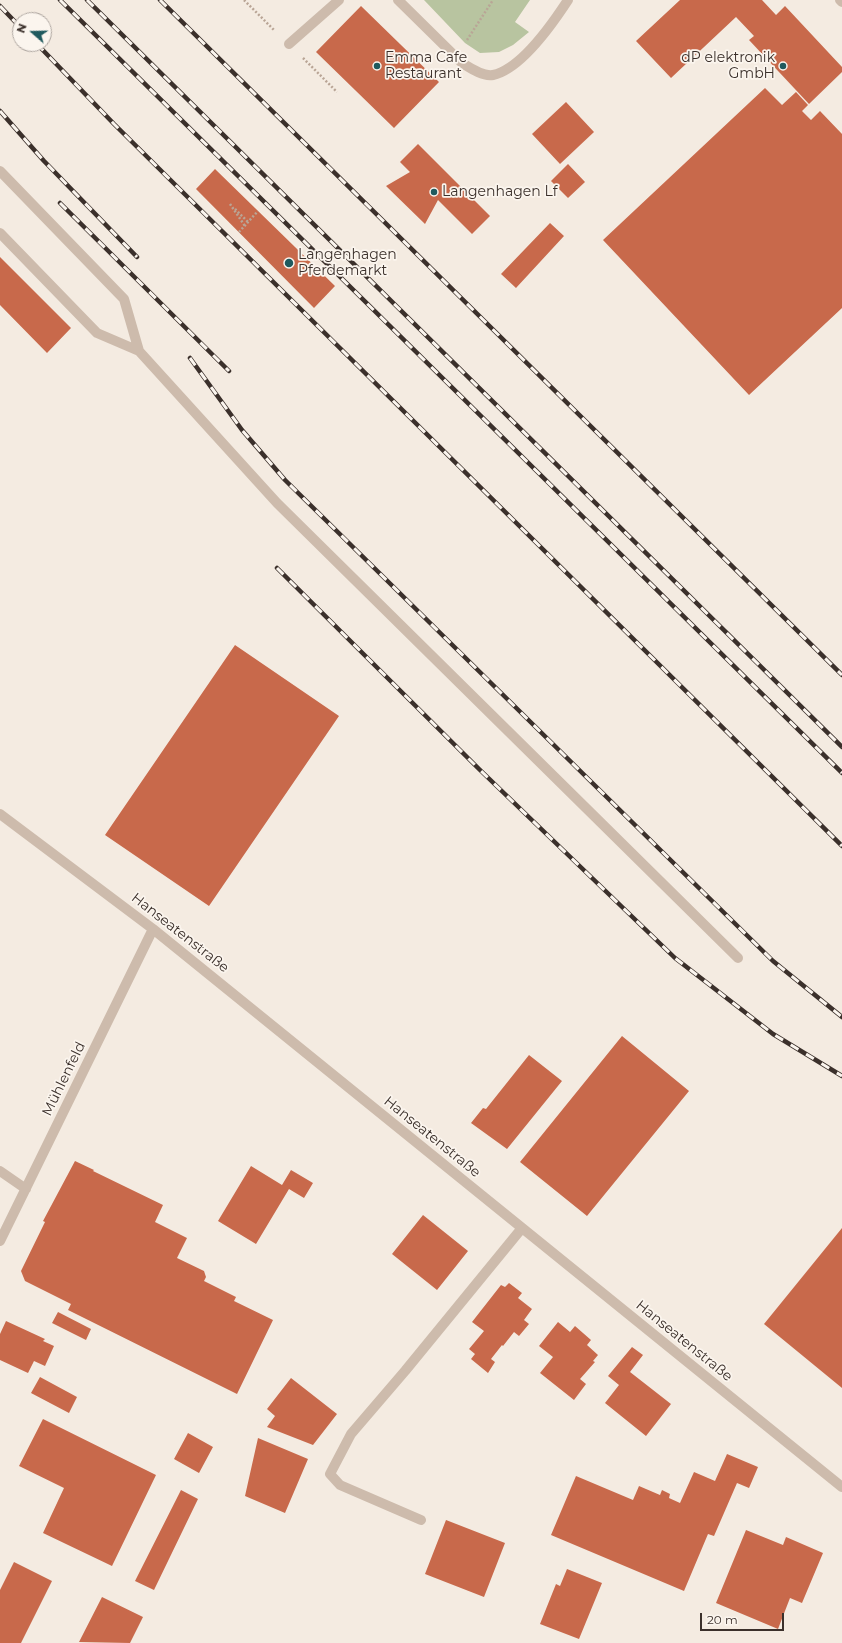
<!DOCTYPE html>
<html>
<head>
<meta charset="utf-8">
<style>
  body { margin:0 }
  #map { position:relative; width:842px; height:1643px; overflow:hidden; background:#f4ebe1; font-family:Montserrat,sans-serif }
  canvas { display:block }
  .north { position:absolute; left:12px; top:12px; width:40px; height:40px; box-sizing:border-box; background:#fbf5ee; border:1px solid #aea6a0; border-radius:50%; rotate:290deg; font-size:11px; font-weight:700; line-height:16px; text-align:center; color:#3b302b }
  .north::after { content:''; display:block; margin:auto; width:14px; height:18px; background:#1f5a5e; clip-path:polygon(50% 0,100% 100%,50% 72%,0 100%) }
  .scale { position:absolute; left:700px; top:1613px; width:84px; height:18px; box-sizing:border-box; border:2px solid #3b302b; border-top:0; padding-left:5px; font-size:12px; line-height:14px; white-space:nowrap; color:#3b302b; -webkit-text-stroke:3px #fbf5ee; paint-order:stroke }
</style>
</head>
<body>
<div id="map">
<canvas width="842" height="1643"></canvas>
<div class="north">N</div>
<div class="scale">20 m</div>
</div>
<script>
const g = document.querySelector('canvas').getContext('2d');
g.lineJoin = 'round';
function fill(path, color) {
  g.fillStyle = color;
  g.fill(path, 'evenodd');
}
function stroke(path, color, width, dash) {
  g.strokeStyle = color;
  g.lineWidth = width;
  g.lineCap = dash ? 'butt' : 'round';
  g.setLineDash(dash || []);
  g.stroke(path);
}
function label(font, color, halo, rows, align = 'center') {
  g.font = font + ' Montserrat,sans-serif';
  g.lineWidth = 3.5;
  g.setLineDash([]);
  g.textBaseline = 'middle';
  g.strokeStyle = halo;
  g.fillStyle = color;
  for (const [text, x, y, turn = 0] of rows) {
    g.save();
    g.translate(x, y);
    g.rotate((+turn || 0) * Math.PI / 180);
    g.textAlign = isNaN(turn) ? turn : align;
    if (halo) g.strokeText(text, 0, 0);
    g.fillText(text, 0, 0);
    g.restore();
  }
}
fill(new Path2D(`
  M424,0H530L515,22L529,32L513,45L499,52L480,53L465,43Z`), '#b8c4a0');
fill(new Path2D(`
  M680,0H762L776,15L785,6L842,67V72L809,104L749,40L754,36L736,17L671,78L636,41Z
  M361,6L439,82L394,128L316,52Z
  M765,88L782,105L796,92L808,105L802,111L811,120L820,111L842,134V308L749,395L603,240Z
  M566,102L594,132L560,164L532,134Z
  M418,144L490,216L472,234L438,200L425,224L386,186L410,172L400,162Z
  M568,164L585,182L568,198L551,181Z
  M215,169L335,286L314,308L196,189Z
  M550,223L564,236L516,288L501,274Z
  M0,257L71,328L47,353L0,305Z
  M235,645L339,716L209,906L105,835Z
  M622,1036L689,1091L587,1216L520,1162Z
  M529,1055L562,1081L507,1149L471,1123L483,1108L486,1109Z
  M75,1161L94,1170L93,1171L163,1205L155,1222L187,1238L177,1258L204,1271L206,1277L204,1281L236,1297L234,1301L273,1320L237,1394L68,1310L71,1304L25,1281L21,1271L45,1222L43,1221Z
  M251,1166L282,1185L291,1170L313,1183L304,1198L289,1189L256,1244L218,1221Z
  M423,1215L468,1251L437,1290L392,1254Z
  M842,1228V1388L764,1324Z
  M509,1283L522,1293L518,1298L532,1309L524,1320L529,1324L519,1336L514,1332L503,1346L502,1345L491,1359L495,1362L488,1373L471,1359L475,1354L469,1349L484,1331L472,1322L501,1285L505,1287Z
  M58,1312L91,1329L86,1340L52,1323Z
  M6,1321L45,1339L43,1341L54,1346L45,1366L34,1361L28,1373L0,1360V1334Z
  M558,1322L570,1332L575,1326L591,1340L587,1345L598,1355L593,1361L595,1362L580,1379L586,1384L574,1400L540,1373L553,1357L539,1346Z
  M632,1347L643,1355L630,1372L671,1404L646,1436L605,1403L619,1385L608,1376Z
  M40,1377L77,1397L69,1413L31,1393Z
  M291,1378L337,1414L313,1445L267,1427L275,1416L267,1409Z
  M43,1419L156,1475L112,1566L43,1533L64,1488L19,1466Z
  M188,1433L213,1447L199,1473L174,1459Z
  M258,1438L308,1459L285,1513L245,1496Z
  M727,1454L758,1467L749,1488L737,1483L714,1536L708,1534L684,1591L551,1535L576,1476L633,1500L639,1486L660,1495L662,1490L670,1494L669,1498L680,1503L694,1472L715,1481Z
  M181,1490L198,1499L154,1590L135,1581Z
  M446,1520L505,1543L484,1597L425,1574Z
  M746,1530L783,1545L786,1537L823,1553L802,1603L790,1598L778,1629L716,1603Z
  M14,1562L52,1581L21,1643H0V1590Z
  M567,1569L602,1583L579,1639L540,1624L556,1584L560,1586Z
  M102,1597L143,1617L130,1643L79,1642Z`), '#c8694b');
stroke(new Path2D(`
  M244,0L275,31
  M467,40L493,0
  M303,58L337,92
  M230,204L245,226
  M235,209L248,222
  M239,232L258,211`), '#b9a596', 2.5, [2, 2]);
stroke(new Path2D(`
  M398,0L462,63C470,68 483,77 493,75C521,69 553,23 568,0
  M840,0L842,2
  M289,44L339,0
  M0,171L124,299L139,351
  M0,233L97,333L139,351L277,503L738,958
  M0,814L153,929L842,1487
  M0,1171L26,1189
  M0,1241L153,929
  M421,1520L340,1485L330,1474L351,1434L405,1371L522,1228`), '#cdbbac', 10);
const rail = new Path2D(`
  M60,0L842,773
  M87,0L842,747
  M160,0L842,675
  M0,6L20,27
  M37,44L114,124L842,846
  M0,111L44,161L137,257
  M60,203L229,371
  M190,358L242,430L285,480L773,961L842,1017
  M277,568L479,769L675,958L773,1034L842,1076`);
stroke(rail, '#3b302b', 4.5);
stroke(rail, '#fbf5ee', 3, [9]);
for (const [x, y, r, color] of [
  [377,66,4,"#1f5a5e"],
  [783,66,4,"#1f5a5e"],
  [434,192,4,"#1f5a5e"],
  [289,263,5,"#1f5a5e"]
]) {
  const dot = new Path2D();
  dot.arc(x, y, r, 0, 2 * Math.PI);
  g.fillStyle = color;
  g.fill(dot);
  stroke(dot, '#fbf5ee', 1.5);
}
label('14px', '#3b302b', '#fbf5ee', [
  ["Emma Cafe",385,58],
  ["Restaurant",385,74],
  ["dP elektronik",775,58,"right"],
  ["GmbH",775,74,"right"],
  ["Langenhagen Lf",442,192],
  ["Langenhagen",298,255],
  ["Pferdemarkt",298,271]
], 'left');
label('14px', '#3b302b', '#fbf5ee', [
  ["Hanseatenstraße",180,933,38],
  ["Mühlenfeld",64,1079,-64],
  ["Hanseatenstraße",432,1137,39],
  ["Hanseatenstraße",684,1341,39]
]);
</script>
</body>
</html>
